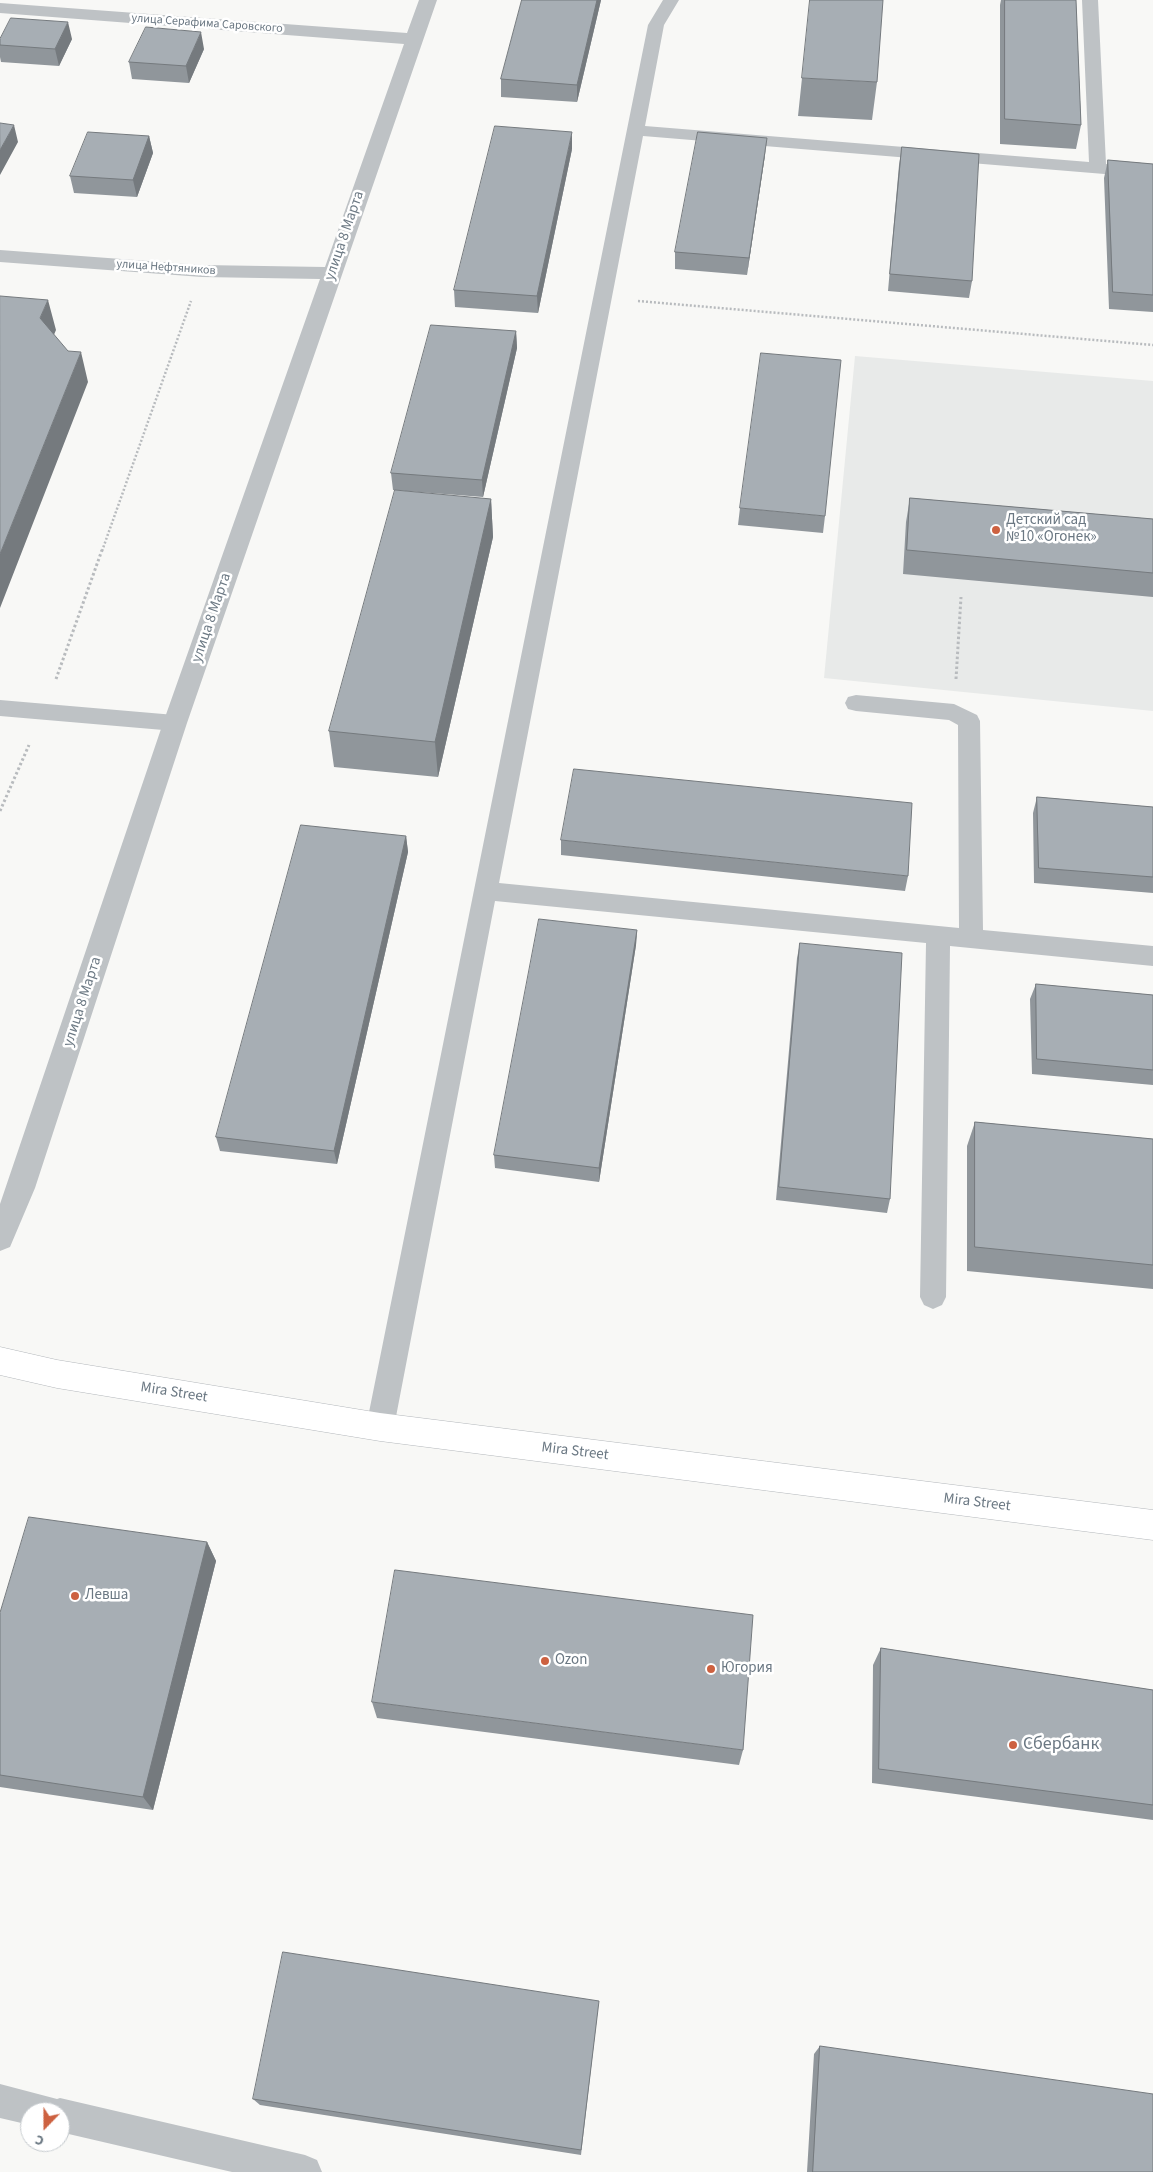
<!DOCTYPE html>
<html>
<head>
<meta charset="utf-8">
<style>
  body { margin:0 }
  #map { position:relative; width:1153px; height:2172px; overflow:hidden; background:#f8f8f6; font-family:"Source Sans 3",sans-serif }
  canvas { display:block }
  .north { position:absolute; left:20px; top:2102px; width:50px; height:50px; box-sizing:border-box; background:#fff; border:1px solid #c4c9cd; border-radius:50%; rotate:202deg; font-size:14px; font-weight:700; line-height:20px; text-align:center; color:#6b7883 }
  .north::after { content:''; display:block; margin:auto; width:18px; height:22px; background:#cd6140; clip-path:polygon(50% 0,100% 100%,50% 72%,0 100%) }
</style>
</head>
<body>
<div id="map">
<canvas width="1153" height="2172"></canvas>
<div class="north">С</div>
</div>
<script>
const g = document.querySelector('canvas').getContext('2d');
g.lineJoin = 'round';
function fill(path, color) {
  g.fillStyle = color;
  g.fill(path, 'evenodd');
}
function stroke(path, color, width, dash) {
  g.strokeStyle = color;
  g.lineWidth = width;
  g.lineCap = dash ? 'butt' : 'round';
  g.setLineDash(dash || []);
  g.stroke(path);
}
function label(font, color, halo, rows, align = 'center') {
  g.font = font + ' "Source Sans 3",sans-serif';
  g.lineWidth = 5;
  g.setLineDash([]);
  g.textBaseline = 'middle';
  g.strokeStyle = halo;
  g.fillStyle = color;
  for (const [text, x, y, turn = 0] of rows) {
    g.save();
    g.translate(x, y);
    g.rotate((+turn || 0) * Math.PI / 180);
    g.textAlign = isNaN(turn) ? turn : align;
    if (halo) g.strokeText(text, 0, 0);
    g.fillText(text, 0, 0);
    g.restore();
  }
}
fill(new Path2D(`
  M855,356L1153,381V711L824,678Z`), '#e8eae9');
const secondary = new Path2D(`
  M0,1347L57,1360L380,1413L1153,1510V1540L380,1441L57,1388L0,1375Z`);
stroke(secondary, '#b3b7bb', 1);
stroke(new Path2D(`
  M638,301L1153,345
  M102,551L191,301`), '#b8bbbe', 2.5, [2, 2]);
stroke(new Path2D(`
  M56,679L102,550
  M956,679L961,597
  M0,811L29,745`), '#b8bbbe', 3, [2.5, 2.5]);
fill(new Path2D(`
  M663,0H679L664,25L645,126L1089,162L1082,0H1098L1106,164L1153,168V178L643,136L499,883L959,928L958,725L949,720L856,711L848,709L845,703L848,697L856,695L954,704L977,715L980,721L983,930L1153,946V966L950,946L946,1297L942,1305L933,1309L924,1305L920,1297L926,943L495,901L394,1427L390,1436L380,1440L370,1436L366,1427L648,25Z
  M0,700L175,715L183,717L186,723L183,729L175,731L0,716Z
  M0,2084L57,2099L60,2098L305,2155L317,2160L322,2172H232L60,2132V2112H30V2125L0,2118Z`), '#bec2c5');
fill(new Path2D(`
  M419,0H437L187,723L35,1188L10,1247L0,1251V1204L163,723L320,279L202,277L0,262V250L202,265L325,267L404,44L0,13V3L407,33Z`), '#bec2c5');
fill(secondary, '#fff');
fill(new Path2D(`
  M522,0H601L577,102L501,97V79Z
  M1001,0H1076L1081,125L1076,149L1000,144V5Z
  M0,39H72L59,66L1,62L0,57Z
  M204,49L189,83L132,79L129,62Z
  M802,78L877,82L872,120L798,116Z
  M149,136L153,153L137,197L74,193L70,176Z
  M902,147L972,281L969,298L888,291L899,165Z
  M572,149L538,313L455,307L454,290Z
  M765,155L747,275L675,269V252Z
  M1108,160L1153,164V312L1109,309L1104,178Z
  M516,331L517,348L483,497L393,490L391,473Z
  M910,498L1153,519V597L903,574L906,522Z
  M491,499L493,537L438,777L334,767L329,731Z
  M740,508L825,516L823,533L738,525Z
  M1037,797L1153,807V893L1034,883L1033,813Z
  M406,836L408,852L337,1164L220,1151L216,1137Z
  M561,840L908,876L905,891L561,855Z
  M637,930L636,945L599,1182L495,1168L494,1155Z
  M800,943L890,1199L887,1213L776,1200L797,958Z
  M1036,984L1153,995V1085L1032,1074L1030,999Z
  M975,1122L1153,1139V1289L967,1271V1146Z
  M207,1542L216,1561L153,1810L0,1787V1613Z
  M881,1648L1153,1690V1820L872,1783L873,1665Z
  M372,1702L743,1750L739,1765L377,1718Z
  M598,2008L581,2155L260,2105L253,2099Z
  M820,2046L1153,2172H807L814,2054Z`), '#90969b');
fill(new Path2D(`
  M597,0H601L577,102V85Z
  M68,22L72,39L59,66L55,49Z
  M201,32L204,49L189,83L186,66Z
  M14,125L18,142L0,175V150Z
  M572,132V149L538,313L537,296Z
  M149,136L153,153L137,197L133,180Z
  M767,138L765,155L747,275L749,258Z
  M48,300L56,330L48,349L40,318Z
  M516,331L517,348L483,497L482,480Z
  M81,352L88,382L0,608V554Z
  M491,499L493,537L438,777L435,742Z
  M406,836L408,852L337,1164L334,1151Z
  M637,930L636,945L599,1182V1168Z
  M207,1542L216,1561L153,1810L143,1797Z`), '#757a7e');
const building = new Path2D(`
  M522,0H597L577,85L501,79Z
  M810,0H883L877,82L802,78Z
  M1005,0H1076L1081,125L1005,119Z
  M11,18L68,22L55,49L0,45V39Z
  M146,27L201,32L186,66L129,62Z
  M0,123L14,125L0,150Z
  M495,126L572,132L537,296L454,290Z
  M88,132L149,136L133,180L70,176Z
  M698,132L767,138L749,258L675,252Z
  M902,147L979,154L972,281L890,274Z
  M1108,160L1153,164V295L1113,292Z
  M0,296L48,300L40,318L68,351L81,352L0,554Z
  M431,325L516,331L482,480L391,473Z
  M761,353L841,360L825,516L740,508Z
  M395,490L491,499L435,742L329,731Z
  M910,498L1153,519V573L907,550Z
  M574,769L912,803L908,876L561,840Z
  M1037,797L1153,807V877L1039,868Z
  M301,825L406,836L334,1151L216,1137Z
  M539,919L637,930L599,1168L494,1155Z
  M800,943L902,953L890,1199L779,1187Z
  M1036,984L1153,995V1070L1037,1059Z
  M975,1122L1153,1139V1265L975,1247Z
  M29,1517L207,1542L143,1797L0,1775V1613Z
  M395,1570L753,1615L743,1750L372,1702Z
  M881,1648L1153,1690V1805L879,1769Z
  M283,1952L599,2001L581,2150L253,2099Z
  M820,2046L1153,2094V2172H813Z`);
fill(building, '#a7aeb4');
stroke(building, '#757a7e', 1);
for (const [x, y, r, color] of [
  [996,530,5,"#cd6140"],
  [75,1596,5,"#cd6140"],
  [545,1661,5,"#cd6140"],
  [711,1669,5,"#cd6140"],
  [1013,1745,5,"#cd6140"]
]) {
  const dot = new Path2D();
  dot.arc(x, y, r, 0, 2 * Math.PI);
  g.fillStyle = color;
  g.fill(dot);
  stroke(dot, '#fff', 2);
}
label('12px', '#6b7883', '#fff', [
  ["улица Серафима Саровского",207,24,4],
  ["улица Нефтяников",166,268,4]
]);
label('15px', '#6b7883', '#fff', [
  ["улица 8 Марта",345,236,-71],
  ["улица 8 Марта",212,618,-71],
  ["улица 8 Марта",83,1002,-72],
  ["Mira Street",174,1393,9],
  ["Mira Street",575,1452,7],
  ["Mira Street",977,1503,7]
]);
label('15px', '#6b7883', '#fff', [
  ["Детский сад",1006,521],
  ["№10 «Огонек»",1006,538],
  ["Левша",85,1596],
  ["Ozon",555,1661],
  ["Югория",721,1669]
], 'left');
label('18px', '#6b7883', '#fff', [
  ["Сбербанк",1023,1745]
], 'left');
</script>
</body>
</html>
